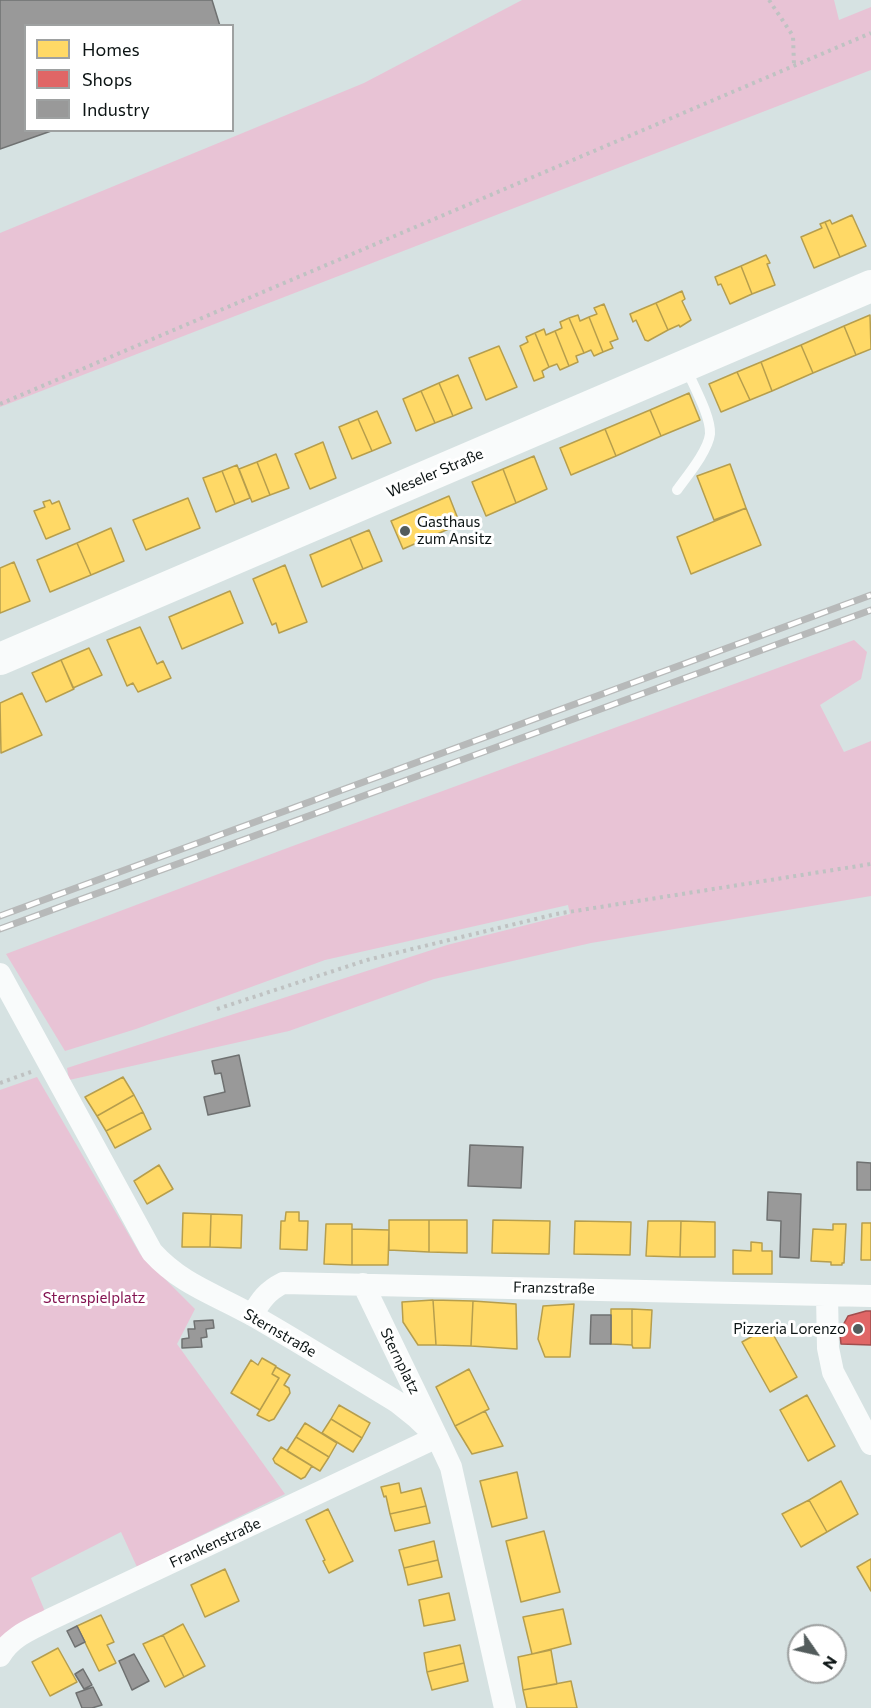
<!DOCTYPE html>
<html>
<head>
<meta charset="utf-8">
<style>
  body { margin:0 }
  #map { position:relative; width:871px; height:1708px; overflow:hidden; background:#d6e2e2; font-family:Commissioner,sans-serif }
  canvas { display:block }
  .legend { position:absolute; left:24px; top:24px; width:210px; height:108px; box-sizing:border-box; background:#fff; border:2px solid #9ea1a1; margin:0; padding:8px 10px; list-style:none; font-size:18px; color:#0c1414 }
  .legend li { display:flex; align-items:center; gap:12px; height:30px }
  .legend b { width:30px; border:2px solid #9ea1a1 }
  .north { position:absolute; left:787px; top:1624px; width:60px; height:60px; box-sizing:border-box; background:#fff; border:2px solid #9ea1a1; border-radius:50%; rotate:124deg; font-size:16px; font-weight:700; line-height:24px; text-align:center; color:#0c1414 }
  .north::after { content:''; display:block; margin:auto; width:21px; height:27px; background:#535c5c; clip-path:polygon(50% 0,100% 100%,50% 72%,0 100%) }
</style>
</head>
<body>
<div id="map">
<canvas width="871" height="1708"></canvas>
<ul class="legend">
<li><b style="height:16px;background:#ffd966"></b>Homes</li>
<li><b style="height:16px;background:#e06666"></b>Shops</li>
<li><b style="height:16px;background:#999"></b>Industry</li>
</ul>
<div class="north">N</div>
</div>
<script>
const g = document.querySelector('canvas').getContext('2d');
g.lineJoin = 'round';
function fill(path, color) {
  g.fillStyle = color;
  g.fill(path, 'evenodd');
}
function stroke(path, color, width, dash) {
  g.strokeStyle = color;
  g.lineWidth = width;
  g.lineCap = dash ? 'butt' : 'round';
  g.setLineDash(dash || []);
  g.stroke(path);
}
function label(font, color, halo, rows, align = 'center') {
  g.font = font + ' Commissioner,sans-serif';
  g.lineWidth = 6;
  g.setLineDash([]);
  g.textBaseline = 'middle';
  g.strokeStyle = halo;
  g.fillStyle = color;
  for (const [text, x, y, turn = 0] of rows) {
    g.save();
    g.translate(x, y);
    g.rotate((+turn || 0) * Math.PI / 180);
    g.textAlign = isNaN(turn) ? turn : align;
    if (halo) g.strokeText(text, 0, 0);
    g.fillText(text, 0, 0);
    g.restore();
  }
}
fill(new Path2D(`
  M522,0H834L839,20L871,7V70L0,407V233L364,83Z
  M854,640L867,652L861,679L820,705L844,752L871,741V896L591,943L434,979L289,1031L69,1080L67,1068L447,945L570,914L568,905L325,960L136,1029L65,1051L6,954L290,847Z
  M37,1077L140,1254L195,1309L177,1344L285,1494L137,1567L121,1532L31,1578L46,1614L0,1640V1090Z`), '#e8c3d5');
const homes = new Path2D(`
  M852,215L866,246L840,257L825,222L830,220L832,224Z
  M825,222L840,257L814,268L801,237L822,228L820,224Z
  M766,255L770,263L767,264L775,285L752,294L741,266Z
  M741,266L752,294L730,304L721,284L718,285L715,277Z
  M682,291L685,299L682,301L691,320L680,327L679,325L668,330L656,303Z
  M656,303L668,330L648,341L645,340L636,320L633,322L630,314Z
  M604,304L618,339L610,342L613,348L603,352L589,317L597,314L594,308Z
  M578,315L580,321L589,317L603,352L594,356L591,350L584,353L569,318Z
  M870,315L871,349L856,355L844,326Z
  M569,318L584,353L576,356L578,362L569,366L555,331L562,328L560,322Z
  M844,326L856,355L813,373L801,345Z
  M544,329L546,335L555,331L569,366L560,370L557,364L549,367L535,333Z
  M535,333L549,367L542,371L544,377L534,381L520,346L528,342L526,337Z
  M801,345L813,373L772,391L761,362Z
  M499,346L517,387L486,400L469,358Z
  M761,362L772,391L750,400L737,372Z
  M737,372L750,400L721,412L709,384Z
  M458,375L472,408L453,416L439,383Z
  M439,383L453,416L435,423L421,391Z
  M421,391L435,423L416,431L403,399Z
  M689,393L700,420L661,436L650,410Z
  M650,410L661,436L616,456L605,429Z
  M377,411L391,443L372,451L358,419Z
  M358,419L372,451L352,459L339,427Z
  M605,429L616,456L571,475L560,448Z
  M323,442L336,478L310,489L295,454Z
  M276,454L289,488L270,495L257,462Z
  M534,456L547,489L516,503L503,469Z
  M257,462L270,495L252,502L239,469Z
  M730,464L746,508L714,520L697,476Z
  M237,465L250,498L235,504L222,471Z
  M503,469L516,503L486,516L472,482Z
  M222,471L235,504L216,512L203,478Z
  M449,496L460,524L403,549L391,521Z
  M188,498L200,528L146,550L133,520Z
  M50,500L52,504L59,501L70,529L46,539L34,511L45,507L43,502Z
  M746,508L761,545L691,574L677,537Z
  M111,528L124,561L91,575L77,543Z
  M369,530L382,561L363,569L350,538Z
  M350,538L363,569L322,587L310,555Z
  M77,543L91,575L50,592L37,560Z
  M14,562L30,601L0,613V568Z
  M285,565L307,622L279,633L276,623L272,625L253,579Z
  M230,591L243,623L182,649L169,617Z
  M140,627L157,664L163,661L171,678L138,692L133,683L127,686L107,640Z
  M89,648L102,675L73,688L61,660Z
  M61,660L74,689L46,702L32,673Z
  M22,693L42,735L1,753L0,703Z
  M123,1077L134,1095L97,1116L85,1097Z
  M134,1095L143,1112L106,1131L97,1116Z
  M143,1112L151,1129L115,1148L106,1131Z
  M159,1165L173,1189L147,1204L134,1181Z
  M286,1212H299V1221H308L307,1250L280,1249L281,1221H285Z
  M183,1213L211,1214L210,1247H182Z
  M211,1214L242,1215L241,1248L210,1247Z
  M389,1220H429V1252L389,1250Z
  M429,1220H467V1253L429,1252Z
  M493,1220L550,1221L549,1254L492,1253Z
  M575,1221L631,1222L630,1255L574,1254Z
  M648,1221H681L680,1257L646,1256Z
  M681,1221L715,1222V1257H680Z
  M862,1223H871V1260H861Z
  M326,1224H352V1265L324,1264Z
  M833,1224H846L844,1263H842V1265H831V1262L811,1261L813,1229L833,1230Z
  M352,1229L389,1230L388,1265H352Z
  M751,1242L762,1243V1251H772V1274H733V1250L751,1251Z
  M433,1300L473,1301L471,1346L436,1345Z
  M433,1300L436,1345H418L403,1322L402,1302Z
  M473,1301L516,1304L517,1349L471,1346Z
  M574,1304L570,1357H545L538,1339L543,1306Z
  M611,1309H632V1345L611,1344Z
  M632,1309L652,1310L650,1348H633L632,1345Z
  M769,1327L797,1377L770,1392L742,1342Z
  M262,1358L276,1366L272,1374L279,1378L260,1410L231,1393L251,1360L258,1365Z
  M276,1367L290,1375L284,1385L289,1388L290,1393L274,1419L269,1421L257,1415L279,1378L272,1374Z
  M469,1369L489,1409L455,1426L436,1387Z
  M807,1395L835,1446L808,1461L780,1410Z
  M339,1405L370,1423L362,1438L331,1419Z
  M485,1411L503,1446L472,1454L455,1426Z
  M331,1419L362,1438L353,1452L322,1433Z
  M305,1423L337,1443L329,1457L296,1437Z
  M296,1437L329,1457L320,1471L287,1451Z
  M281,1447L312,1466L305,1477L301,1479L275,1463L273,1459Z
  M517,1472L527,1518L492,1527L480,1481Z
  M841,1481L858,1514L827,1532L809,1500Z
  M399,1483L401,1493L421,1488L426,1506L390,1514L386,1496L384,1497L381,1487Z
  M809,1500L827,1532L801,1547L782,1514Z
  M426,1506L430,1523L395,1531L390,1514Z
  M328,1509L353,1561L329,1573L323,1561L325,1560L306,1520Z
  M544,1531L560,1592L521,1602L506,1541Z
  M434,1541L438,1560L404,1568L399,1550Z
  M871,1559V1591L857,1567Z
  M438,1560L442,1577L408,1585L404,1568Z
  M225,1569L239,1601L205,1617L191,1585Z
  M449,1593L455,1620L424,1626L419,1600Z
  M563,1609L571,1644L532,1654L523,1617Z
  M101,1615L114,1642L107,1645L116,1663L99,1671L77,1626Z
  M183,1624L205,1666L184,1677L163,1635Z
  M163,1635L184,1677L165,1687L143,1644Z
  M460,1645L464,1663L427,1672L424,1653Z
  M58,1648L77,1682L50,1696L32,1662Z
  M551,1650L557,1684L523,1690L518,1657Z
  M464,1663L468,1681L432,1690L427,1672Z
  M571,1681L577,1708H527L523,1690Z`);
fill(homes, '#ffd966');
stroke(homes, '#b69e4d', 1.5);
const shops = new Path2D(`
  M866,1311H871V1345L841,1344L840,1334L842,1327L848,1316Z`);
fill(shops, '#e06666');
stroke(shops, '#a04d4d', 1.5);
const industry = new Path2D(`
  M0,0H212L220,26H26V130H54L0,149Z
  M239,1055L250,1106L208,1115L204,1097L225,1092L221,1073L215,1074L212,1061Z
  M470,1145L523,1147L521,1188L468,1186Z
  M857,1162L871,1163V1190H857Z
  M768,1192L801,1194L799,1258L780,1257L781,1221L767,1220Z
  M591,1315H611V1344H590Z
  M213,1320L214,1328L206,1329L207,1337L201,1338L202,1347L182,1348V1339L189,1338L188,1329H195L194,1321Z
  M77,1626L85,1642L75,1647L67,1631Z
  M134,1654L149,1681L132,1690L119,1661Z
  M83,1669L92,1685L84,1689L75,1674Z
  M93,1687L102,1705L92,1708H82L76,1693Z`);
fill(industry, '#999');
stroke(industry, '#6f7171', 1.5);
stroke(new Path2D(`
  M769,0L793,36L794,65
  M0,404L871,33
  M217,1009L367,960L556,914L871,864
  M0,1083L31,1072`), '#bfc2c2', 4, [3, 4.5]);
stroke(new Path2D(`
  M677,490C687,476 708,451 710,434C711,416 693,385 686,368`), '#f9fbfb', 10);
stroke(new Path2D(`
  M0,974L152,1252C182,1285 215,1294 252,1315C301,1343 349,1373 397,1402L417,1418L437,1437L451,1467L505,1708
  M827,1295L828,1348L833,1372L871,1444
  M252,1315C261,1300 267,1291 283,1283L871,1296
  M0,1656C11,1636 32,1629 51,1619L437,1437L363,1284`), '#f9fbfb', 22);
stroke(new Path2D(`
  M0,659L871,286`), '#f9fbfb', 32);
const rail = new Path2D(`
  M0,916L871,595
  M0,929L871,610`);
stroke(rail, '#b7b9b9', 7);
stroke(rail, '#fff', 4.5, [14]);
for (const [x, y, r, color] of [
  [405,531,6,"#535c5c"],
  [858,1329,6,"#535c5c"]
]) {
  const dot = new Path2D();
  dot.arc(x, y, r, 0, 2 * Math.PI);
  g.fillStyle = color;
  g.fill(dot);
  stroke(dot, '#fff', 2);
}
label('15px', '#0c1414', '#fff', [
  ["Weseler Straße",435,473,-23],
  ["Franzstraße",554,1288,1],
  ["Sternstraße",280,1333,30],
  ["Sternplatz",400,1361,64],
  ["Frankenstraße",215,1543,-25]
]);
label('15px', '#0c1414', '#fff', [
  ["Gasthaus",417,522],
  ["zum Ansitz",417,539],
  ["Pizzeria Lorenzo",846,1329,"right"]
], 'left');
label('15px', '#831250', '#fff', [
  ["Sternspielplatz",94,1298]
]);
</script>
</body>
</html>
